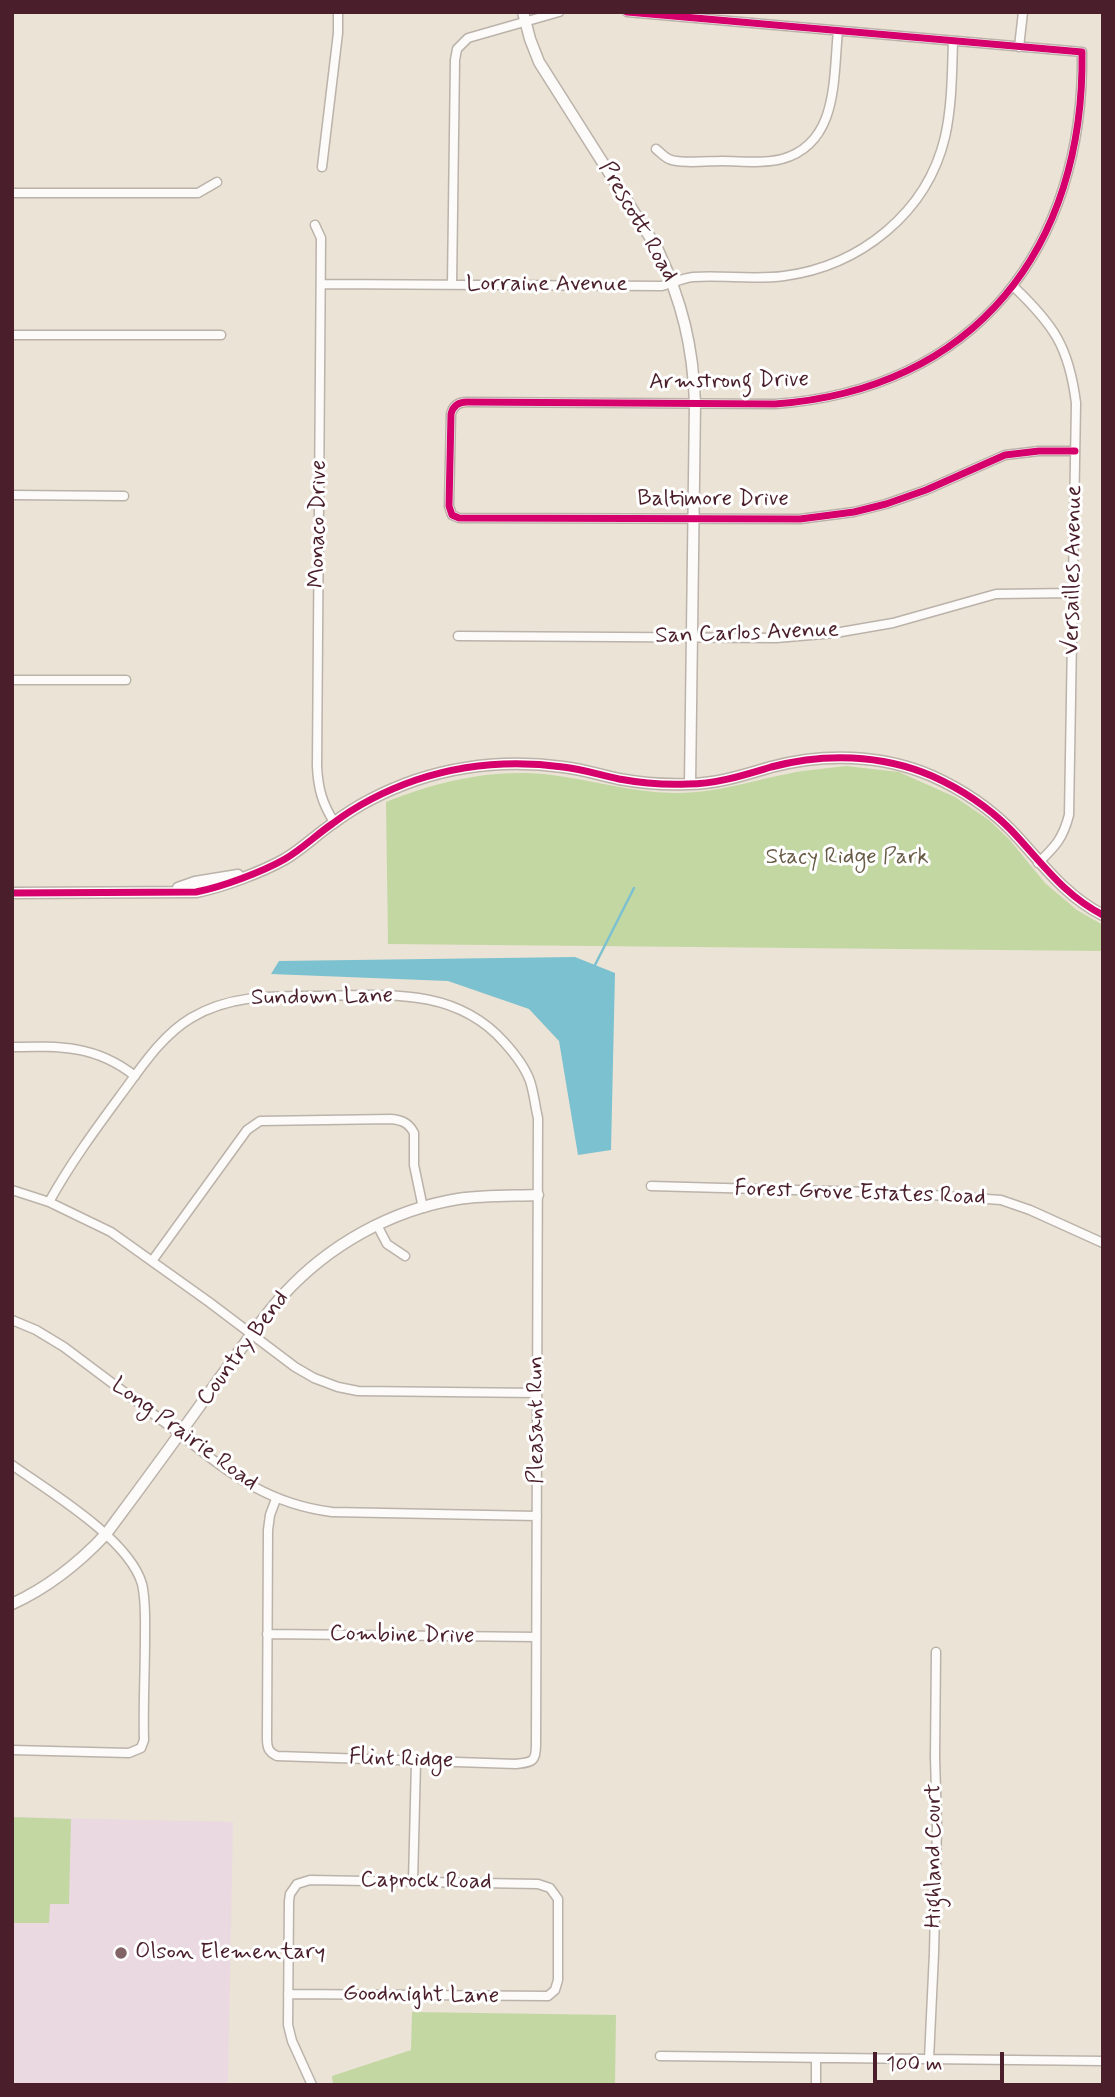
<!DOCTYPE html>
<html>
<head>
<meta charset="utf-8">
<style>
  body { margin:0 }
  #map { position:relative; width:1115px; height:2097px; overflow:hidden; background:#ebe3d5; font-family:Mynerve,sans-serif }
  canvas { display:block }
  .frame { position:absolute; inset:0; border:14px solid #4a1f2b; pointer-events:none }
  .scale { position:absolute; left:873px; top:2052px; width:131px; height:32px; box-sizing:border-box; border:4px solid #4a1f2b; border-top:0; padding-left:9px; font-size:21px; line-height:24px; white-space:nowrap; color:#4a1f2b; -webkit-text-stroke:5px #fff; paint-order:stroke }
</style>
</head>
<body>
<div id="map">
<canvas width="1115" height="2097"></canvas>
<div class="frame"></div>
<div class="scale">100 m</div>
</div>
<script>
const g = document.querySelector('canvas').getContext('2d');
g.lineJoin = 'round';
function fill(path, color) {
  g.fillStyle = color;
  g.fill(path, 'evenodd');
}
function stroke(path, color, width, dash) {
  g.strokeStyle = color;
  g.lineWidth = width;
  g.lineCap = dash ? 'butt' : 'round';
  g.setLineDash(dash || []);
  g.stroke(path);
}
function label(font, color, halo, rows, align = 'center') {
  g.font = font + ' Mynerve,sans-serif';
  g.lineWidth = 6;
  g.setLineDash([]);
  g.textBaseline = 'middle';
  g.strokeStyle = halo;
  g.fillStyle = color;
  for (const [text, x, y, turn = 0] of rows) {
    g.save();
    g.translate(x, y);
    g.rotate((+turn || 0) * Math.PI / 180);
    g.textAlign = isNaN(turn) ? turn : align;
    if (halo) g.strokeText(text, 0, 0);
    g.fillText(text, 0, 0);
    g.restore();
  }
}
fill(new Path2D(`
  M12,1817L233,1822L228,2085L12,2083Z`), '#ebd9e1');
fill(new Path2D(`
  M846,766L899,772L955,797L989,820L1009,839L1045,883L1077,910L1103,925V951L388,944L386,802C439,781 494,768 552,775C592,780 631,792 673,793C718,794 759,778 803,771C817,769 832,768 846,766Z
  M12,1817L71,1819L69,1904H50L49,1923H12Z
  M412,2012L616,2015L615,2085H333L332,2076L411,2050Z`), '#c3d7a3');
fill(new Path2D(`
  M575,957L615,973L611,1150L578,1155L559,1041L529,1009L448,981L271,974L279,961Z`), '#7cc1cf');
stroke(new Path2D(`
  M595,965L634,888`), '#7cc1cf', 2.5);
const minor = new Path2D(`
  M627,12L1082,52C1085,248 974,390 775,404L467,402C458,402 453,406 451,414L449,506L452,515L459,518L800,519L854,512L886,504L926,490L1005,455L1039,451H1075
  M1019,47L1023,12
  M656,149C660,152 664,157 669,159C678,164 710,161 722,161C741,161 763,164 782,159C839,143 833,78 838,31
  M322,167L338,33V12
  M12,193H198L217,182
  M315,225L321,238L317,766C318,788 322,803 334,822
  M321,284L662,286C672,283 683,278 693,277C724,275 754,280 784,276C860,266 927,213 945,137C952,106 952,73 953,41
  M452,285L455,60L457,49L468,38L559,12
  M1013,286C1054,325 1069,347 1076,403L1069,815C1063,838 1056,846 1038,863
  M12,335H221
  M12,495L124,496
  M458,636L776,638L835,633L893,623L996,594L1073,593
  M12,680H126
  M12,1047C60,1046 96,1045 135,1076
  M651,1186L904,1193L1001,1200L1030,1210L1103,1243
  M12,1190L49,1202L111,1232L209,1302L295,1367L314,1378L338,1387L358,1391L537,1393
  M49,1202C70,1164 95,1130 120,1096C141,1068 161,1036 191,1018C231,994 276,996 320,996C387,995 455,987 504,1042C514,1053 525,1067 530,1081C534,1093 535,1106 538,1118L536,1745C536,1763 531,1762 516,1764L277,1756C268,1752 267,1747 267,1738L268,1530L270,1515L276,1499
  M377,1225L387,1244L405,1256
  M152,1261L247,1130L260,1121L391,1119C402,1120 409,1123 414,1133V1165L423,1208
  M12,1320L36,1330L64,1347C100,1374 136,1401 172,1428C225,1469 262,1503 332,1512L537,1516
  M12,1465C50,1492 129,1539 142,1584C146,1601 145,1620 145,1638C145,1672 143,1706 144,1740L141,1748L129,1753L12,1750
  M267,1634L536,1637
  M413,1882L416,1762
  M288,1994L548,1996L555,1990L558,1980V1899L550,1888L538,1884L310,1880L297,1884L290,1894L289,1901L288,2025L292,2041L312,2085
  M660,2056L1103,2061
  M929,2059L934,1953L937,1826L935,1757L936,1652
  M816,2085V2058`);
const tertiary = new Path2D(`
  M523,12L530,39L539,62L658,250C682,302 693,346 695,403L690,784
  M178,888L195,882L238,875
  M12,893L196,892C222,887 262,872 285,859C302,849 316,835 332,824C357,805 387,790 416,780C464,764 512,760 563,767C582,769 600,775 619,779C641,783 666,785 688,784C717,784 744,775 771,767C824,753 881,754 932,776C961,789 988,807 1010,829C1040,860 1063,895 1103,915
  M12,1604C49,1587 78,1564 106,1534C144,1483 182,1431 219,1379C240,1351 260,1320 284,1294C329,1245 391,1210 458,1199C484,1195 511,1196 538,1195`);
stroke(minor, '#bbb2aa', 11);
stroke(tertiary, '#bbb2aa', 13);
stroke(minor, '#fcfbf9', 8);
stroke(tertiary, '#fcfbf9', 10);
stroke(new Path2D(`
  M627,12L1082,52C1085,248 974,390 775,404L467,402C458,402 453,406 451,414L449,506L452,515L459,518L800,519L854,512L886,504L926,490L1005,455L1039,451H1075
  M12,893L196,892C222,887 262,872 285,859C302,849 316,835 332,824C357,805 387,790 416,780C464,764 512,760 563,767C582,769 600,775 619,779C641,783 666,785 688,784C717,784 744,775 771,767C824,753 881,754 932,776C961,789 988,807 1010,829C1040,860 1063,895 1103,915`), '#d6006c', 7);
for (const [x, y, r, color] of [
  [121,1953,7,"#826466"]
]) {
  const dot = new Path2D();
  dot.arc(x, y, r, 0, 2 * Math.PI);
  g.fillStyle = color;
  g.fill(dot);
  stroke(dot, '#fff', 2.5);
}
label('23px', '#4a1f2b', '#fff', [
  ["Prescott Road",637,222,60],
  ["Lorraine Avenue",547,285],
  ["Armstrong Drive",729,382,-1],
  ["Baltimore Drive",713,500],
  ["Monaco Drive",319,524,-89],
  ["Versailles Avenue",1074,570,-89],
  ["San Carlos Avenue",747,634,-2],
  ["Sundown Lane",322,998,-1],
  ["Forest Grove Estates Road",860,1194,2],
  ["Country Bend",244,1349,-53],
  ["Pleasant Run",537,1420,-90],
  ["Long Prairie Road",184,1435,36],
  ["Combine Drive",402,1636,1],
  ["Flint Ridge",401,1760,2],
  ["Highland Court",935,1856,-90],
  ["Caprock Road",426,1882,1],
  ["Goodnight Lane",421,1996,1]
]);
label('23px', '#695c47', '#fff', [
  ["Stacy Ridge Park",847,858]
]);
label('23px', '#4a1f2b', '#fff', [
  ["Olson Elementary",135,1953]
], 'left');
</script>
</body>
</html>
